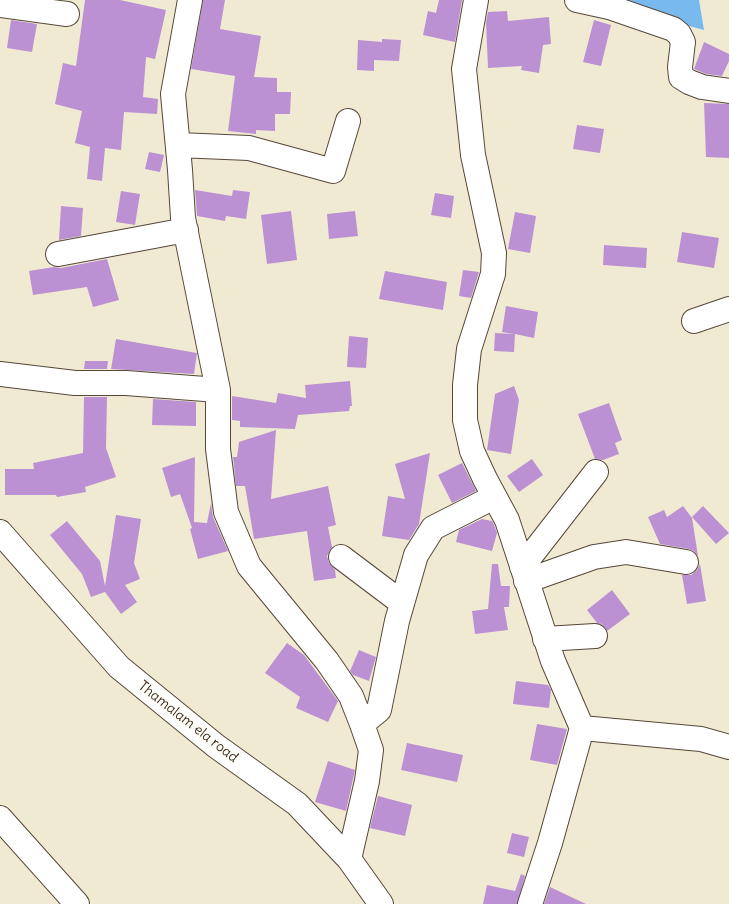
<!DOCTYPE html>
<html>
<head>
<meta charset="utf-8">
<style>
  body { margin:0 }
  canvas { display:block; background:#f1ead2 }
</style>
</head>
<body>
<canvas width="729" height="904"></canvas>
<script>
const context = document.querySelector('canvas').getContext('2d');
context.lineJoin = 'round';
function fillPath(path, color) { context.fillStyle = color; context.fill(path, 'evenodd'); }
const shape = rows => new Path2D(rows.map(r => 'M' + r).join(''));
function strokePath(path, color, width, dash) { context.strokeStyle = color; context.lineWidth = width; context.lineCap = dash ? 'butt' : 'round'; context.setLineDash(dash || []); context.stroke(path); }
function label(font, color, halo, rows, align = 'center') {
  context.font = font + ' Delius,sans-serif'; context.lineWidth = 4; context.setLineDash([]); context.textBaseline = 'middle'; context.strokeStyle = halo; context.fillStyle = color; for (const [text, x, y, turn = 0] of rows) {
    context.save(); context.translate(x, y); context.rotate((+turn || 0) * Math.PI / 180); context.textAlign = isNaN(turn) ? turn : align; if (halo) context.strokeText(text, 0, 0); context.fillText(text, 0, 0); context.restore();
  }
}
fillPath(shape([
  [594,0,699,0,704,30]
]), '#78baed');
fillPath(shape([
  [85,0,120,0,166,10,155,59,146,57,143,97,158,99,157,114,124,112,121,150,105,148,102,181,87,179,90,147,75,143,82,111,55,104,63,63,76,66],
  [203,0,225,0,220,29,261,36,254,77,277,78,277,92,291,92,290,114,275,114,275,131,256,130,256,134,228,131,235,76,191,69],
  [439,0,462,0,455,42,423,35,428,11,436,13],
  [507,11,508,21,549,17,551,44,543,45,539,73,521,70,522,66,488,68,486,22,488,12],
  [11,20,37,24,32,52,7,48],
  [594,20,611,25,601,66,583,62],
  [382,39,401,40,399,61,374,60,374,71,357,70,358,40,382,42],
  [704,42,729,54,729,61,722,76,706,74,694,69],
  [704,103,729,104,729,158,706,157],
  [577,125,604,129,600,153,573,149],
  [149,152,164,155,160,172,145,169],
  [233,190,250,192,246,219,226,216,225,221,197,216,195,190,232,196],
  [121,191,140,194,135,225,116,222],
  [435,193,454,196,451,218,431,215],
  [61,206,83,208,81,236,59,240],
  [291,211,297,260,267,264,261,215],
  [355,211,358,236,329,239,327,214],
  [515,212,536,216,530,253,508,249],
  [682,232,719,238,714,268,677,262],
  [604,245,647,248,646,268,603,265],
  [107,259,119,300,93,307,87,287,33,295,29,271,54,267,61,268],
  [463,270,479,272,471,298,459,296],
  [385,271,447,282,443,310,379,299],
  [506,306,538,312,534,338,515,334,514,352,494,351,495,333,514,334,502,332],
  [349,336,368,338,366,368,347,367],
  [116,339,197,353,194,374,111,369],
  [85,361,108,361,107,369,84,369],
  [350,381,352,406,350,406,349,411,298,415,295,429,240,427,240,421,232,420,232,396,276,403,278,393,306,398,305,385],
  [514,386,519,400,511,454,487,450,495,394],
  [84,397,107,397,106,448,116,477,85,487,86,492,57,497,56,495,5,495,5,469,34,469,33,463,83,453],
  [153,399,196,402,196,426,152,425],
  [609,403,622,440,615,443,619,454,603,460,595,459,578,414],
  [276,430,271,499,328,486,336,525,328,527,332,547,327,556,329,563,335,570,336,578,314,581,307,531,254,539,245,486,236,486,233,457,237,457,239,442],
  [430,453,419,524,409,540,382,536,388,496,405,499,395,464],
  [195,457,194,522,207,523,211,503,213,517,228,551,198,559,190,529,192,528,180,494,171,497,162,468],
  [532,459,543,475,519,492,507,476],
  [462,463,476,491,452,503,438,475],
  [683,506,692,518,698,556,694,551,689,549,660,544,648,517,664,510,667,517],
  [703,506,729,533,716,544,692,517],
  [116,515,141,519,134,563,140,579,125,585,137,602,121,614,105,592,91,597,82,574,50,535,67,521,100,561,105,586],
  [482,519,492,521,494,525,497,533,492,551,456,542,459,530],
  [492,564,498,564,501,586,510,586,509,607,504,607,508,630,475,634,472,611,488,609],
  [700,564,706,601,687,604,682,575,691,575,697,570],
  [612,590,630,614,607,631,602,624,597,623,587,610],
  [287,643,304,655,338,701,328,722,296,708,300,697,265,673],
  [359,650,376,657,369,681,353,675,350,671],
  [516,681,548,685,551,690,549,708,513,704],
  [537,724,567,729,557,765,530,760],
  [407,743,463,755,457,782,401,770],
  [328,761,355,770,346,811,315,802],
  [378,796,412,805,405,836,370,828],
  [512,833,529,837,524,857,507,853],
  [521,874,525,876,517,904,483,904,487,885,515,891],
  [550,887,586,904,544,904]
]), '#bc91d3');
const minor = shape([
  [190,0,173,94,180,170,183,218,218,390,218,449,226,512,249,566,327,661,351,696,362,724,371,750,367,781,349,859],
  [476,0,464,69,473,155,494,253,493,274,469,349,465,385,465,420,472,451,485,479,507,520,553,661,582,728,550,843,530,904],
  [577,0,609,7,673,29,679,34,683,42,680,67,681,77,689,82,702,87,729,91],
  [0,5,67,14],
  [178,145,249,148,333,171,348,121],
  [58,254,186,230],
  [694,321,729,309],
  [0,374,75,383,126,383,218,390],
  [0,532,119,667,216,746,297,804,349,859,381,904],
  [341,557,402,603],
  [522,567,596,472],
  [526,581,594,557,626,552,686,562],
  [545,639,595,636],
  [362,724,379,710,397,621,416,555,433,528,494,497],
  [582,728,701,739,729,747],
  [0,818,77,904]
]);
strokePath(minor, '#564739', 26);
strokePath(minor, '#fff', 24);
label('14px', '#3b2a1e', '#fdfcf7', [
  ["Thamalam ela road",188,722,38]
]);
</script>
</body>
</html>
